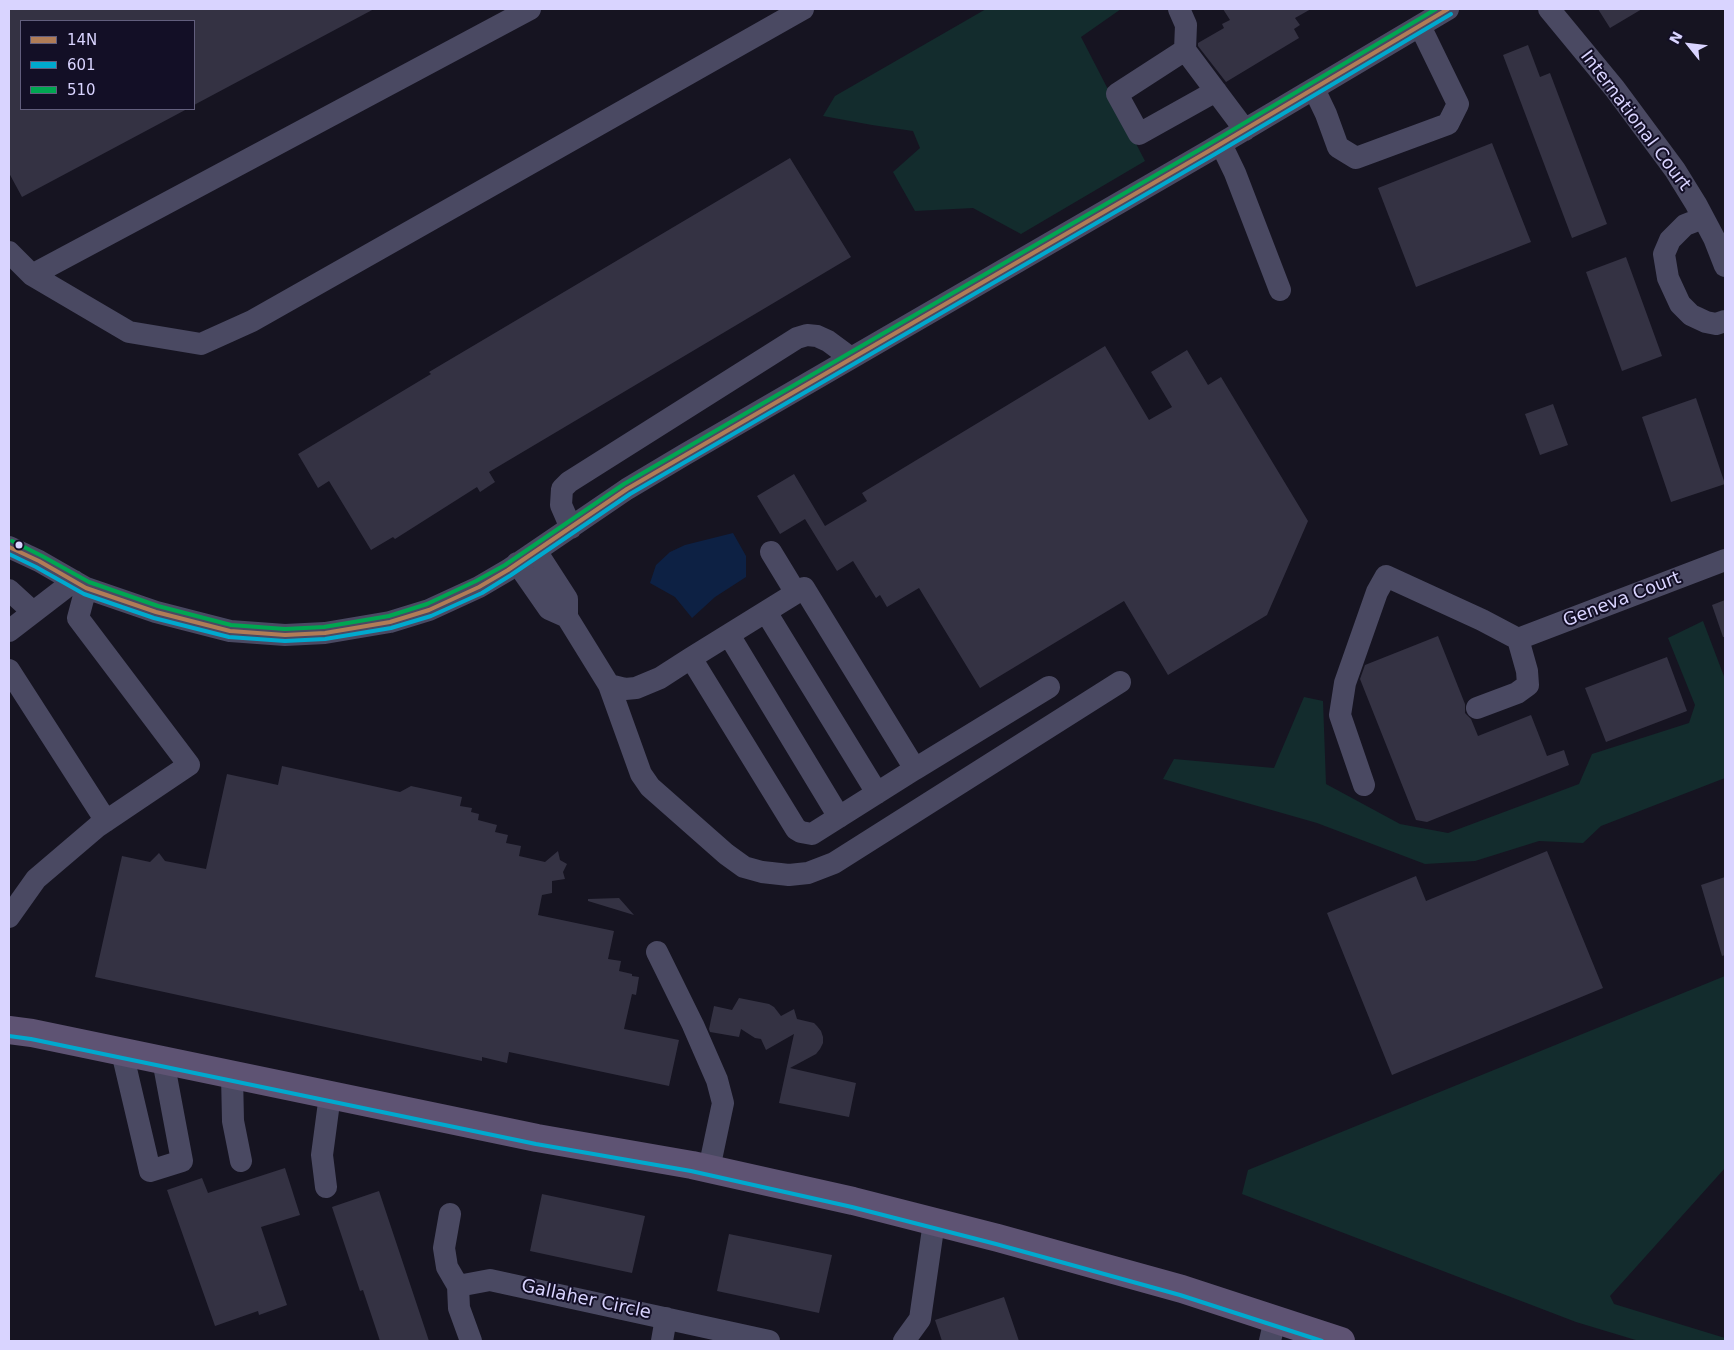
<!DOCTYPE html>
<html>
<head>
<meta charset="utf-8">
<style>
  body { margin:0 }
  #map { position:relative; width:1734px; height:1350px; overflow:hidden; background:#161421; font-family:"DejaVu Sans",sans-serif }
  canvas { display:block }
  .frame { position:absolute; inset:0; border:10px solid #d9d4ff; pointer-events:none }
  .legend { position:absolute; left:20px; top:20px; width:175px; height:90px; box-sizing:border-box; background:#130f26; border:1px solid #625e7d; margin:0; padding:6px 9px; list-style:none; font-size:15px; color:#d9d4ff }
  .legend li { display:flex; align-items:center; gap:10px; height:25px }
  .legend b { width:25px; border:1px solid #625e7d }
  .north { position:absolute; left:1664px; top:20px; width:50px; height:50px; -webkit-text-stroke:4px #130f26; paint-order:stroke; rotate:299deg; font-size:14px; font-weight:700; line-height:20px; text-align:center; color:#d9d4ff }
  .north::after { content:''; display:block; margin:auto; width:18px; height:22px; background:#d9d4ff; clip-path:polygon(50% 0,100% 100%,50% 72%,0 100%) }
</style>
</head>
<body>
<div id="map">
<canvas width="1734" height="1350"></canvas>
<div class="frame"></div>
<ul class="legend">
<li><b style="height:6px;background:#b07c57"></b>14N</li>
<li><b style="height:6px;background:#00a9ce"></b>601</li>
<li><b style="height:6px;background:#00a651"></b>510</li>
</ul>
<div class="north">N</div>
</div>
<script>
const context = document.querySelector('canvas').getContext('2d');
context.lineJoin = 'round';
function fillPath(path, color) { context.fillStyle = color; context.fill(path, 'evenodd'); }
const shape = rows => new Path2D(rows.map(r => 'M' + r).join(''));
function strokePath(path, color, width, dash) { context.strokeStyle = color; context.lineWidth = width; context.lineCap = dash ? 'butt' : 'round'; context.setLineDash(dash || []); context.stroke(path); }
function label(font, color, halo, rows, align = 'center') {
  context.font = font + ' "DejaVu Sans",sans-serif'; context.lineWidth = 4; context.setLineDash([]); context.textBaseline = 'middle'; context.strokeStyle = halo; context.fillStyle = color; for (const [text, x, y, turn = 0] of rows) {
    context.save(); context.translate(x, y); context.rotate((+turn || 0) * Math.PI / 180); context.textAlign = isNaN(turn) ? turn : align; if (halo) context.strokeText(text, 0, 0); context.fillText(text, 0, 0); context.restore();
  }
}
fillPath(shape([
  [986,9,1121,9,1081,37,1145,161,1021,234,973,208,915,211,893,172,920,148,913,131,872,125,823,116,835,96],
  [1703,621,1725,679,1725,778,1601,826,1583,843,1539,841,1475,861,1425,864,1317,823,1163,779,1174,759,1274,768,1304,697,1323,701,1326,784,1400,824,1448,833,1579,784,1592,754,1689,723,1695,705,1668,638],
  [1725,976,1725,1168,1610,1296,1614,1304,1725,1338,1725,1341,1639,1341,1576,1322,1242,1194,1248,1170]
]), '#132c2d');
fillPath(shape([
  [733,533,746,556,746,577,715,597,692,618,675,597,650,583,656,565,670,552,685,545]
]), '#0d2144');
fillPath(shape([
  [9,9,374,9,194,105,194,21,21,21,21,109,187,109,22,197,9,173],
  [1223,9,1311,9,1295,18,1300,25,1294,29,1299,38,1226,82,1198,46,1198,43,1224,28,1222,24,1230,20],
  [1598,9,1642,9,1610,28],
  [1528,45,1540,77,1550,73,1607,224,1572,238,1503,55],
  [1492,143,1531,242,1416,287,1378,188],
  [790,158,851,257,489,472,495,482,480,492,477,487,395,539,393,537,371,550,329,481,318,488,298,454,431,374,429,372],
  [1626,257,1662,356,1622,371,1586,272],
  [1105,346,1149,420,1172,407,1151,372,1187,350,1208,385,1221,377,1308,521,1267,615,1168,675,1124,601,980,688,919,588,887,607,880,595,876,598,853,561,837,571,805,519,780,534,757,496,794,474,825,526,867,501,862,493],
  [1696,398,1725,484,1671,502,1642,417],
  [1553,404,1568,445,1540,455,1525,414],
  [1725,600,1725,637,1723,637,1712,605],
  [1438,636,1465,704,1465,713,1471,719,1478,736,1531,715,1547,756,1564,750,1569,765,1427,822,1416,820,1360,679,1365,665],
  [1667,657,1687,711,1606,742,1585,688],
  [282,766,400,792,411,786,462,797,460,806,472,808,471,812,479,814,478,820,497,825,495,832,508,835,506,843,521,846,519,856,545,862,558,851,560,860,567,864,563,872,565,879,552,881,552,893,542,895,538,915,614,931,608,959,621,961,619,971,632,974,632,976,639,977,636,995,632,994,624,1029,679,1040,669,1086,509,1052,507,1063,482,1057,482,1061,95,977,122,856,150,862,159,853,165,861,206,869,227,774,278,785],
  [1547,851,1603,988,1392,1075,1327,913,1416,876,1426,901],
  [1725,877,1725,955,1722,956,1701,885],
  [619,898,634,915,588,901,588,899],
  [739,998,769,1004,774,1007,781,1016,794,1009,797,1019,814,1023,817,1026,821,1031,823,1037,823,1043,820,1049,816,1054,790,1068,856,1083,849,1117,779,1103,794,1034,766,1050,761,1039,755,1038,741,1029,739,1037,710,1032,709,1029,714,1006,732,1010],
  [285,1168,300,1215,261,1227,287,1305,259,1315,258,1311,215,1326,167,1190,202,1178,208,1193],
  [379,1191,429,1341,380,1341,363,1290,360,1291,332,1207],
  [542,1194,645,1216,632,1273,530,1251],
  [729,1234,832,1255,819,1313,717,1291],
  [1004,1297,1019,1341,942,1341,935,1320]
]), '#343243');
strokePath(shape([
  [1179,9,1186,25,1185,50],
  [1549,9,1615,89,1675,170,1696,204,1714,238,1725,266],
  [1314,89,1326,114,1338,147,1356,158,1448,124,1458,104,1420,26],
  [1216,91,1139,134,1117,94,1185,50,1245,130],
  [1221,144,1235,173,1280,290],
  [1703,218,1685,225,1670,240,1664,254,1668,278,1680,304,1691,315,1706,322,1716,324,1725,321],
  [9,252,32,275,129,332,201,344,252,321,803,9],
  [32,275,530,9],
  [571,528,561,505,562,489,569,482,797,338,807,335,817,336,828,341,851,358],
  [9,547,39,561,86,588,156,612,230,631,285,635,325,633,390,622,429,610,479,587,508,570,627,489,684,455,1207,152,1448,9],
  [536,551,567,599,567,617,609,685],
  [771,552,796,593],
  [517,563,549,609,567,617],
  [9,590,33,612],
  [766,612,877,793],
  [9,631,74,581],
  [729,635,839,817],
  [1518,639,1725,560],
  [691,658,796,829,801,832,812,834,915,769,804,588,691,658,660,678,636,688,625,689,609,685,641,774,650,787,726,854,744,867,762,872,789,875,808,873,834,863,1120,682],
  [9,670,106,821],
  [915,769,1049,687],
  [1364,785,1340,715,1345,683,1377,592,1386,576,1482,620,1518,639,1527,671,1528,685,1517,693,1477,708],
  [9,917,36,879,97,827,189,765,78,618,86,588],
  [657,952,693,1025,717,1080,723,1103,709,1169],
  [122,1052,150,1171,182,1161,163,1060],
  [232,1075,233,1121,241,1161],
  [326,1187,322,1155,330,1095],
  [450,1214,444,1248,447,1267,458,1286],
  [471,1341,459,1308,458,1286,490,1280,769,1341],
  [662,1341,666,1318],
  [904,1341,920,1319,934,1222],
  [1270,1341,1275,1319]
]), '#4a4962', 22);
strokePath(shape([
  [9,1030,32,1033,537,1138,692,1165,853,1201,998,1238,1182,1289,1341,1341]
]), '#5e5373', 28);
strokePath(shape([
  [9,547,39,561,86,588,156,612,230,631,285,635,325,633,390,622,429,610,479,587,508,570,627,489,1207,152,1448,9]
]), '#b07c57', 4);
strokePath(shape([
  [9,554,36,567,84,594,154,618,229,637,285,641,325,639,391,628,431,616,482,593,511,575,630,494,1210,157,1451,14],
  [9,1036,31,1039,536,1144,691,1171,852,1207,996,1244,1180,1295,1322,1341]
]), '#00a9ce', 4);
strokePath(shape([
  [12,541,42,556,89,582,158,606,231,625,285,629,324,627,389,616,427,604,476,581,505,565,624,484,1204,147,1436,9]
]), '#00a651', 4);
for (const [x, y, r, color] of [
  [19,545,4.5,"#d9d4ff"]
]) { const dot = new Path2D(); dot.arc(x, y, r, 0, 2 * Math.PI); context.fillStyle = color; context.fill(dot); strokePath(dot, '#130f26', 2); }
label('18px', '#d9d4ff', '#130f26', [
  ["International Court",1635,121,53],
  ["Geneva Court",1622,600,-21],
  ["Gallaher Circle",586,1300,12]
]);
</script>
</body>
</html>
